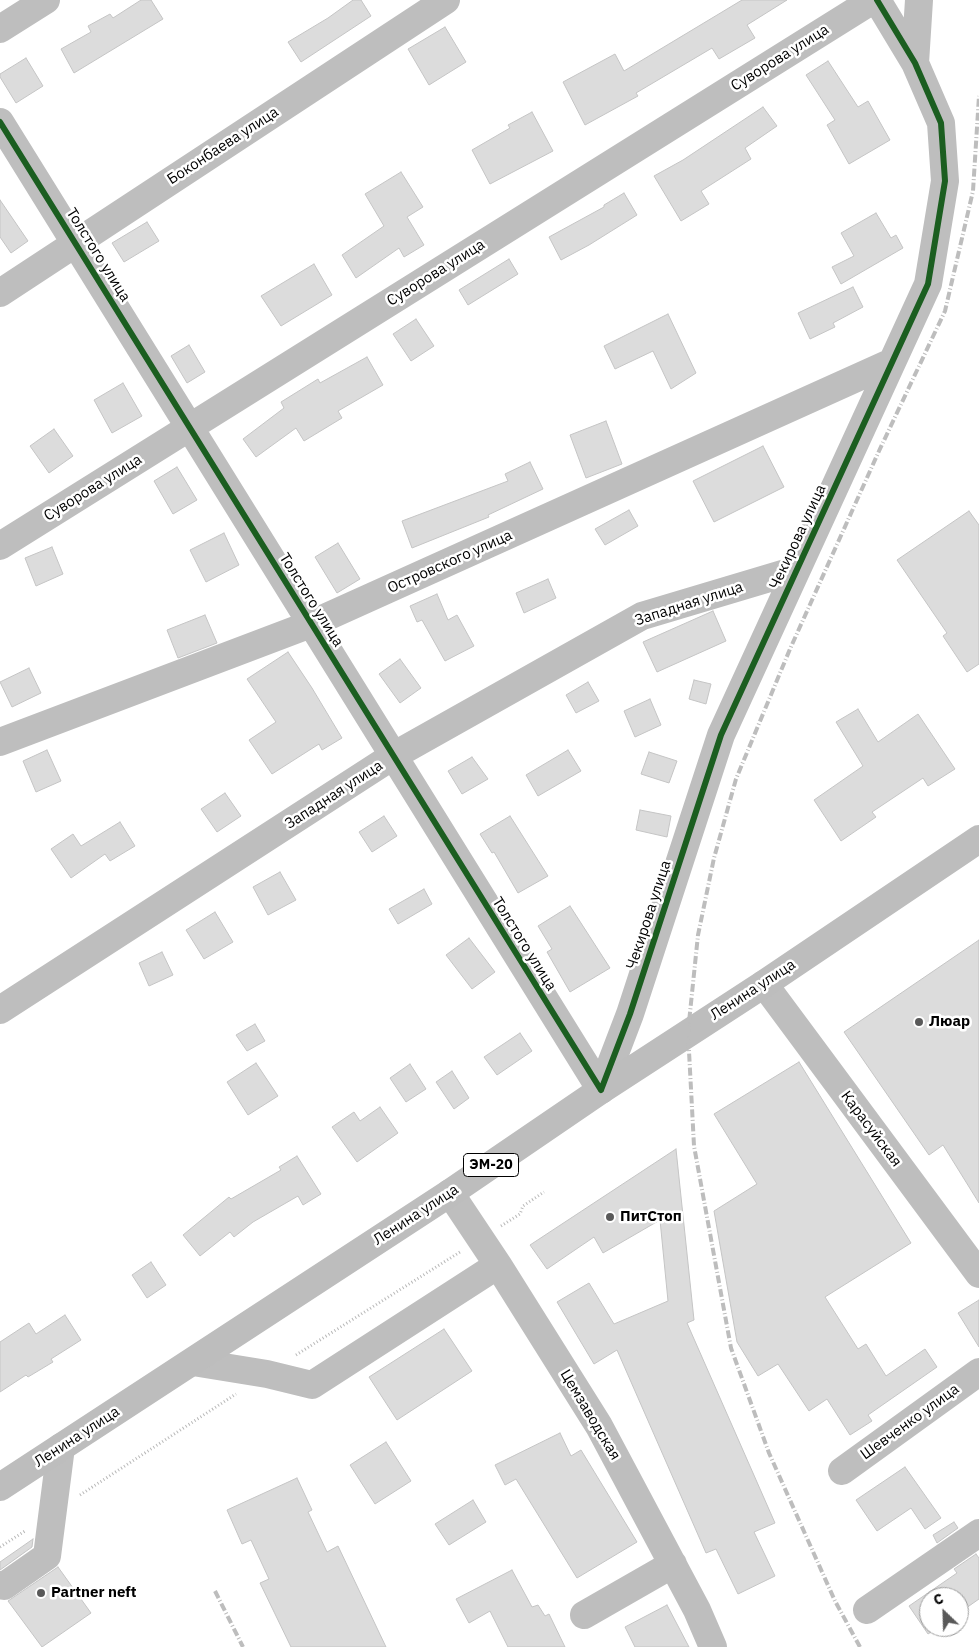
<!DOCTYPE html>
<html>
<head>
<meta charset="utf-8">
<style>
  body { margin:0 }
  #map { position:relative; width:979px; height:1647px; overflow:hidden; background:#fff; font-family:"IBM Plex Sans",sans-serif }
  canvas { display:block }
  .north { position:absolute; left:919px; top:1587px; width:50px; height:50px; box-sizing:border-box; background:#fff; border:1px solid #999; border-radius:50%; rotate:336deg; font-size:14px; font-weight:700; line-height:20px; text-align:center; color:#000 }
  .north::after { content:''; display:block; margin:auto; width:18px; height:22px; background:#595959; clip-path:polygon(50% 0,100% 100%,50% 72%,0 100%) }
</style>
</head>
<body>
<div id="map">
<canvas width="979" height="1647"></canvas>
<div class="north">С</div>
</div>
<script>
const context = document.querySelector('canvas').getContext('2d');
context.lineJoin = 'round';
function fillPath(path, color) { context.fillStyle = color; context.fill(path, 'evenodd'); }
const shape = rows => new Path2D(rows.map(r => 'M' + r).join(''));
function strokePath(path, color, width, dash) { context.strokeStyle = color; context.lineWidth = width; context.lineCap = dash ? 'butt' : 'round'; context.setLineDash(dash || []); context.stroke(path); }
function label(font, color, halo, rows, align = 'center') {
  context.font = font + ' "IBM Plex Sans",sans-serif'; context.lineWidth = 5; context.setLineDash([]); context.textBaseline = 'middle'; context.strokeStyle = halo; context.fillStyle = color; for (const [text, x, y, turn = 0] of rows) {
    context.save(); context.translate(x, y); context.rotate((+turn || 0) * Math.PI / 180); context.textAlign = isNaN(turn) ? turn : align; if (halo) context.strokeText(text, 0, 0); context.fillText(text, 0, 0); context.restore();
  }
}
const building = shape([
  [141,0,151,0,163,19,74,73,61,49,91,32,88,26,110,14,113,18,141,0],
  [353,0,361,0,371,16,301,62,288,42,328,18,353,0],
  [742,0,787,0,747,25,755,38,719,59,712,48,636,93,638,96,585,125,563,82,615,54,624,71,742,0],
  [445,27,466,62,429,85,408,49,445,27],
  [26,58,43,86,16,103,0,77,0,74,26,58],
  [828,61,858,107,868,101,890,140,849,164,827,125,835,120,806,75,828,61],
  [763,107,777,126,745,148,751,159,701,191,709,204,681,221,654,176,683,160,763,107],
  [532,112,553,151,490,184,472,150,510,128,508,125,532,112],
  [401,172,423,207,407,217,424,245,404,257,399,248,356,278,342,255,384,226,365,194,401,172],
  [624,193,637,215,589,245,561,260,549,237,604,207,604,205,624,193],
  [0,200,28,241,11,253,0,237,0,200],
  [876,213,891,238,896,235,903,248,841,284,832,267,854,256,841,233,876,213],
  [147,222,159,241,124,262,112,243,147,222],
  [509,259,518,274,468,305,459,290,509,259],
  [314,264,332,295,281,326,261,296,314,264],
  [853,287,863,307,833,323,835,327,810,339,798,313,853,287],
  [668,314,696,373,671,389,653,351,615,369,604,346,668,314],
  [416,319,434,346,411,361,393,334,416,319],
  [189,345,205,372,187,383,171,356,189,345],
  [367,357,383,385,338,411,342,418,304,441,296,428,256,457,243,439,284,408,281,402,318,379,320,383,367,357],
  [123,383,142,416,112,433,94,400,123,383],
  [606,421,622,464,586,478,570,435,606,421],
  [54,429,73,456,49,473,30,446,54,429],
  [763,446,784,487,714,522,693,481,763,446],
  [530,462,543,489,488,515,489,517,412,548,402,521,508,481,505,474,530,462],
  [177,467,197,500,173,514,154,481,177,467],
  [629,510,638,526,605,545,595,529,629,510],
  [969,511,979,525,979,664,967,672,943,636,947,633,897,560,969,511],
  [224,533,239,565,206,582,190,550,224,533],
  [338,543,360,579,337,593,315,557,338,543],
  [52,547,63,574,36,586,25,558,52,547],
  [548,579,556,598,524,613,516,593,548,579],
  [437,594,448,620,457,615,474,646,445,661,422,620,417,622,410,606,437,594],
  [713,611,726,641,657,672,643,642,713,611],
  [205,615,217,643,178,658,167,630,205,615],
  [288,652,312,688,342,738,322,750,319,744,272,774,249,740,276,722,247,679,288,652],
  [400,659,421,688,400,703,379,674,400,659],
  [29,668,41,693,12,707,0,682,29,668],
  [694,680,711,684,706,704,689,699,694,680],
  [588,682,599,701,576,713,566,695,588,682],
  [650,699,661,725,635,737,624,711,650,699],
  [858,709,878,742,918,714,955,769,928,786,923,778,872,812,876,817,841,841,814,800,863,766,836,722,858,709],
  [47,750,61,781,36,792,23,761,47,750],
  [568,750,581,771,538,796,526,775,568,750],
  [649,752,677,761,669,783,641,774,649,752],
  [472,757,488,779,462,794,448,771,472,757],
  [225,793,241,816,217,832,201,809,225,793],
  [640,810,671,816,667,837,636,830,640,810],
  [384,816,397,836,372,852,359,832,384,816],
  [510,816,548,876,518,893,494,852,492,853,480,834,510,816],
  [120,822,135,846,110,861,105,854,71,878,51,849,73,834,81,846,120,822],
  [280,872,296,900,268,915,253,887,280,872],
  [424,889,432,904,398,924,389,909,424,889],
  [570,906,610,968,570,992,547,952,552,949,538,926,570,906],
  [215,912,233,942,204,959,186,930,215,912],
  [469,938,495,972,472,989,446,955,469,938],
  [979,940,979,1203,943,1145,929,1155,844,1032,979,940],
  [162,952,173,975,149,986,139,963,162,952],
  [255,1024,265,1041,247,1051,236,1035,255,1024],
  [520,1033,532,1051,497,1075,484,1057,520,1033],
  [799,1062,911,1243,825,1297,858,1349,866,1344,886,1376,925,1349,937,1367,868,1415,872,1421,850,1435,827,1399,809,1411,778,1364,758,1376,737,1342,714,1211,757,1184,714,1114,799,1062],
  [256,1063,278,1096,248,1115,227,1082,256,1063],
  [410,1064,426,1089,406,1102,390,1078,410,1064],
  [452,1071,469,1098,454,1109,436,1082,452,1071],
  [380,1107,398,1133,357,1162,332,1127,354,1112,360,1121,380,1107],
  [676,1149,694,1320,687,1323,775,1523,754,1532,775,1576,738,1594,716,1549,706,1553,617,1350,594,1364,557,1302,589,1283,614,1324,668,1301,660,1220,603,1253,594,1237,547,1269,530,1245,676,1149],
  [297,1156,321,1194,303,1205,298,1196,253,1222,234,1237,230,1232,200,1256,183,1235,229,1197,231,1199,281,1170,279,1167,297,1156],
  [151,1262,166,1285,147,1298,132,1275,151,1262],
  [979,1300,979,1347,958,1313,979,1300],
  [65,1315,81,1340,51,1359,53,1362,28,1377,26,1375,0,1392,0,1342,29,1323,36,1334,65,1315],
  [444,1329,472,1371,397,1420,369,1377,444,1329],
  [560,1433,571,1456,581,1450,637,1542,577,1578,516,1479,505,1485,495,1465,560,1433],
  [386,1442,411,1481,375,1504,350,1465,386,1442],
  [905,1467,941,1518,925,1529,911,1508,877,1531,856,1500,905,1467],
  [297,1478,312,1510,308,1512,327,1552,338,1546,386,1647,291,1647,260,1583,269,1579,251,1540,242,1544,227,1510,297,1478],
  [473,1500,486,1522,449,1545,435,1524,473,1500],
  [954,1522,958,1528,937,1543,933,1535,954,1522],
  [33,1539,32,1547,0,1570,0,1562,33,1539],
  [976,1554,979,1558,979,1599,959,1613,959,1597,929,1597,929,1627,939,1627,928,1634,909,1606,957,1573,954,1569,976,1554],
  [58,1567,91,1613,42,1647,8,1601,58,1567],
  [512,1570,532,1607,538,1605,545,1616,549,1614,565,1647,508,1647,490,1611,469,1623,456,1599,512,1570],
  [667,1605,689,1647,635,1647,625,1627,667,1605]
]);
fillPath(building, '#dcdcdc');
strokePath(building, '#c5c5c5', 1);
strokePath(shape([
  [501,1226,520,1214,523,1206,544,1192],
  [296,1355,460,1252],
  [80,1495,236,1394],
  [0,1547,25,1531]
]), '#b8b8b8', 3, [1, 2.5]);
strokePath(shape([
  [0,29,46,0],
  [915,63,919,0],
  [0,122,601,1090],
  [0,293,446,0],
  [0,546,873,0],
  [0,742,311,624,892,362],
  [764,984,979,1274],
  [0,1010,393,756,642,616,796,570],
  [601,1090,630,1014,721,735,928,284,945,181,941,123,915,63,877,0],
  [450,1193,498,1265,599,1426,697,1610,713,1647],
  [193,1362,267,1374,312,1385,498,1265],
  [842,1471,979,1372],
  [0,1585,4,1586,47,1556,61,1447],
  [867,1610,979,1533],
  [584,1615,673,1564]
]), '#bebebe', 28);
strokePath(shape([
  [0,1487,450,1193,601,1090,764,984,979,839]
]), '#bdbdbd', 28);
strokePath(shape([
  [215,1591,243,1647],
  [860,1647,835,1601,769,1453,731,1348,694,1146,688,1032,698,935,714,858,736,779,790,649,879,451,945,311,973,191,979,96]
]), '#bdbdbd', 4, [8, 2.5, 1, 2.5]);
strokePath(shape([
  [0,122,601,1090],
  [601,1090,630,1014,721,735,928,284,945,181,941,123,915,63,877,0]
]), '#1b5e20', 6);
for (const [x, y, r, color] of [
  [919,1022,5,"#595959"],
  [610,1217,5,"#595959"],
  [41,1593,5,"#595959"]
]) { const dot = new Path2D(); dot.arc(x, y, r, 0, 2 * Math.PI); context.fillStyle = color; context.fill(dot); strokePath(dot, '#fff', 2); }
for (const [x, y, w] of [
  [491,1165,55]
]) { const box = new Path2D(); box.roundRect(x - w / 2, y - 11.5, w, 23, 4); context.fillStyle = '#fff'; context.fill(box); strokePath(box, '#000', 1); }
label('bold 14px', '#000', null, [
  ["ЭМ-20",491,1165]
]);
label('15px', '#000', '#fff', [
  ["Суворова улица",780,58,-32],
  ["Боконбаева улица",223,146,-33],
  ["Толстого улица",98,255,58],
  ["Суворова улица",436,273,-32],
  ["Суворова улица",93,488,-32],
  ["Чекирова улица",798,537,-65],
  ["Островского улица",450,562,-24],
  ["Толстого улица",311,600,58],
  ["Западная улица",689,604,-18],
  ["Западная улица",334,795,-33],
  ["Чекирова улица",649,915,-72],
  ["Толстого улица",524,944,58],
  ["Ленина улица",753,990,-33],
  ["Карасуйская",871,1129,53],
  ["Ленина улица",416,1215,-33],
  ["Цемзаводская",590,1415,59],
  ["Шевченко улица",910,1422,-36],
  ["Ленина улица",77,1437,-33]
]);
label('bold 15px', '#000', '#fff', [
  ["Люар",929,1022],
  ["ПитСтоп",620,1217],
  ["Partner neft",51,1593]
], 'left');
</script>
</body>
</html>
